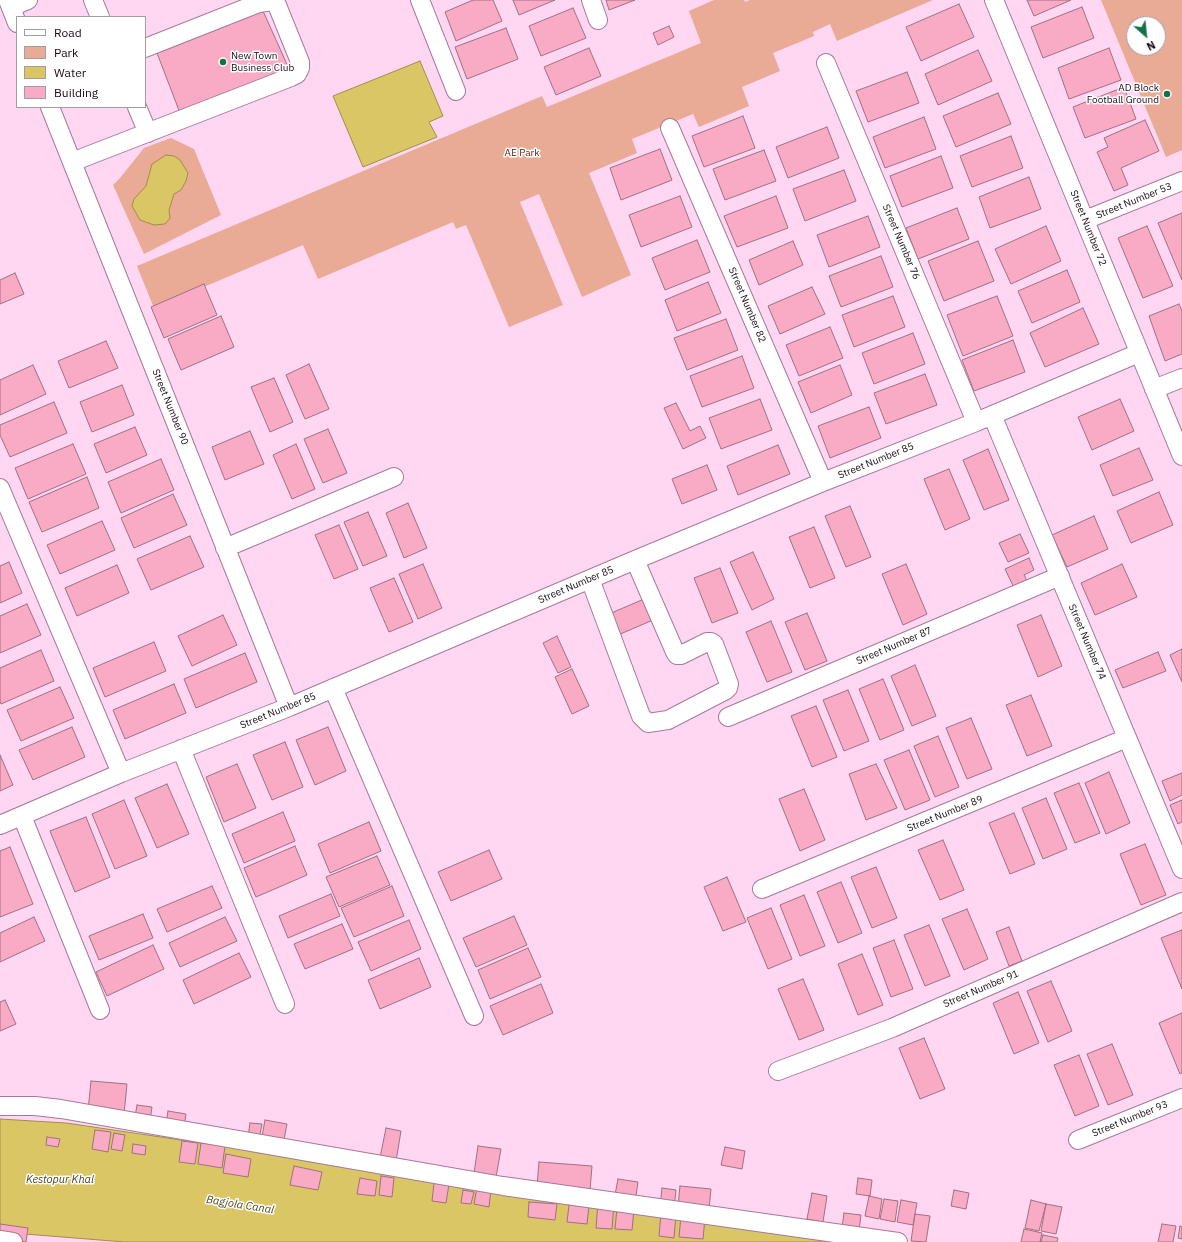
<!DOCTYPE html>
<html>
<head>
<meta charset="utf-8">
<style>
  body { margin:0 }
  #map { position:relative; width:1182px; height:1242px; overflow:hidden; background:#ffd7f2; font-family:"IBM Plex Sans",sans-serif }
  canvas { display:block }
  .legend { position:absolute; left:16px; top:16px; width:130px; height:92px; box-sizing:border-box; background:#fff; border:1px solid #a39da1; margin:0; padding:5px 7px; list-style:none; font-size:12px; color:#190915 }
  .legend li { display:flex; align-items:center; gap:8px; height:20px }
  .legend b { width:20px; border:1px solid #a39da1 }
  .north { position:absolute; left:1126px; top:16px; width:40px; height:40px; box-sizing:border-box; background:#fff; border:1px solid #a39da1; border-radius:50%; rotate:153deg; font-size:11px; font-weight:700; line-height:16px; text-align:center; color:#190915 }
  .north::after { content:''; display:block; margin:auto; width:14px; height:18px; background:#127147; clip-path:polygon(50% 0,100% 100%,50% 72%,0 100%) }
</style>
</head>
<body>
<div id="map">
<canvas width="1182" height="1242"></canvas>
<ul class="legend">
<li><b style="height:5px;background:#fff"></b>Road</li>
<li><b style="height:11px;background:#e9aa96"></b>Park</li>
<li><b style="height:11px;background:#dbc665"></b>Water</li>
<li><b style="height:11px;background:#f9abc5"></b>Building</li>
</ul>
<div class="north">N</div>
</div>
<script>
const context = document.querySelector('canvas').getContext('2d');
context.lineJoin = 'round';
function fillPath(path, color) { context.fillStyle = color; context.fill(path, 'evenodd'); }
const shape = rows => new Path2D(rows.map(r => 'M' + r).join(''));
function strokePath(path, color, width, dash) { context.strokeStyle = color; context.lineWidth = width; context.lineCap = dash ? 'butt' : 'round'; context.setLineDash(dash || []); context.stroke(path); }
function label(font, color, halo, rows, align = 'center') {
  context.font = font + ' "IBM Plex Sans",sans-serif'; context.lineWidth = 3; context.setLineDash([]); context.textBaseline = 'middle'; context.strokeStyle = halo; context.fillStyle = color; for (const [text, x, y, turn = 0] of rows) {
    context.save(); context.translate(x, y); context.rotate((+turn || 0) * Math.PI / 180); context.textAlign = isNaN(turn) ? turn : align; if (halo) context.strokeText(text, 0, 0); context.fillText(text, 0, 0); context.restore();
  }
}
fillPath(shape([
  [714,0,744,0,745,2,750,0,933,0,837,41,830,24,813,32,814,36,773,53,780,71,742,87,749,106,699,127,693,114,632,139,637,153,589,173,631,275,582,297,539,194,520,202,563,305,509,327,466,225,456,229,453,222,318,279,303,245,154,308,137,266,542,96,547,107,701,43,689,11],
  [1101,0,1182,0,1182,150,1166,157],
  [1134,24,1158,24,1158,48,1134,48],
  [171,138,194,149,221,215,144,254,113,185,120,178,144,148]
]), '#e9aa96');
const water = shape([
  [420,61,443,116,429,122,437,137,363,167,333,96,420,61],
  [166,155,174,156,180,160,188,173,186,181,181,190,174,194,169,210,170,218,165,224,154,225,140,220,132,206,134,199,146,186,152,164,166,155],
  [0,1119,66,1123,872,1242,125,1242,0,1232,0,1119]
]);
fillPath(water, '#dbc665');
strokePath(water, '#a18d4d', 1);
const building = shape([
  [473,0,493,0,502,21,456,41,445,12,473,0],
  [513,0,555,0,519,15,513,0],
  [606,0,635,0,609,10,606,0],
  [1027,0,1071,0,1034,16,1027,0],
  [959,4,974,37,921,61,906,27,959,4],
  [1082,7,1094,38,1043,58,1031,27,1082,7],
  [573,8,586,38,541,56,529,26,573,8],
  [263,11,290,71,180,113,157,53,263,11],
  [669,26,674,37,658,45,653,33,669,26],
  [506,28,518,59,467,79,455,47,506,28],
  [589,48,601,76,556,95,544,67,589,48],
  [1109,48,1121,80,1069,99,1058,68,1109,48],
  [978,50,992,81,938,105,925,74,978,50],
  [907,72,919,103,868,122,856,91,907,72],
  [1124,87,1136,119,1085,138,1073,107,1124,87],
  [998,93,1011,124,956,147,943,116,998,93],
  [743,116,755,148,704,167,692,136,743,116],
  [924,117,936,149,885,168,873,137,924,117],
  [1145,120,1159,151,1121,168,1128,185,1114,191,1097,152,1108,147,1104,138,1145,120],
  [827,127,839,158,788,178,776,147,827,127],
  [1011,136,1023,168,972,187,960,156,1011,136],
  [660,149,672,180,621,200,610,168,660,149],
  [764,150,776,181,725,200,713,169,764,150],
  [941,156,953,188,902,207,890,176,941,156],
  [844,170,856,201,805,221,793,189,844,170],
  [1029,177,1041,209,990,228,979,197,1029,177],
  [680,196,692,227,641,247,629,215,680,196],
  [776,196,788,228,737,247,724,216,776,196],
  [957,208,969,239,918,259,906,228,957,208],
  [1182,213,1182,280,1158,223,1182,213],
  [868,216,880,247,829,267,817,235,868,216],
  [1046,226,1061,261,1011,284,995,249,1046,226],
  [1147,226,1173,286,1143,298,1118,238,1147,226],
  [697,240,710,272,665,290,652,258,697,240],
  [793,241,803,265,759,285,749,260,793,241],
  [978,241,994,281,944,301,928,261,978,241],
  [881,256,893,287,841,307,829,276,881,256],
  [1067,270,1080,302,1032,323,1018,291,1067,270],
  [15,273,24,294,0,304,0,280,15,273],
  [708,282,721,313,677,331,665,300,708,282],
  [204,284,217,315,164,338,151,307,204,284],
  [812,287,825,314,780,334,768,306,812,287],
  [893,296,905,327,854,347,842,315,893,296],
  [997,296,1013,336,963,356,947,315,997,296],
  [1179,304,1182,311,1182,354,1165,361,1149,316,1179,304],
  [1083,308,1099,344,1045,367,1030,333,1083,308],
  [221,316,234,347,181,370,168,339,221,316],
  [726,319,738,350,687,370,674,338,726,319],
  [830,327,843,358,799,376,786,345,830,327],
  [913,333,925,364,874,384,862,353,913,333],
  [1013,340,1025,372,974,391,962,360,1013,340],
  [106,341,118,368,69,388,58,361,106,341],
  [742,356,754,388,702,407,690,376,742,356],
  [309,364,329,409,305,419,286,375,309,364],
  [33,365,46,394,0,415,0,380,33,365],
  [840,365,852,395,811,413,798,382,840,365],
  [925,374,937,405,886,424,874,393,925,374],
  [274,378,293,422,270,432,251,387,274,378],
  [122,385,134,415,92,432,80,402,122,385],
  [760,399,772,430,721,449,709,418,760,399],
  [1120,399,1134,431,1092,450,1078,417,1120,399],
  [54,402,67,433,10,457,0,435,0,425,54,402],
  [676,403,690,431,700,426,706,438,683,449,664,408,676,403],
  [869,407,881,438,830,458,818,426,869,407],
  [135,427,147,455,106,473,94,444,135,427],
  [328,429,347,473,323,483,304,439,328,429],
  [250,431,264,464,225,480,212,447,250,431],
  [73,444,86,474,28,499,15,468,73,444],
  [296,444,315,489,292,499,273,455,296,444],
  [778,445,790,474,738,495,727,466,778,445],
  [1139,448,1153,480,1113,496,1100,465,1139,448],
  [988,449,1009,500,984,510,963,460,988,449],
  [161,459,174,490,121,513,108,482,161,459],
  [707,465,717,490,682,504,672,479,707,465],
  [949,469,970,519,945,530,924,479,949,469],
  [87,477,99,508,42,532,29,502,87,477],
  [1159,492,1173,525,1131,543,1117,511,1159,492],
  [173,494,187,525,134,548,121,518,173,494],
  [408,503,427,548,404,558,386,513,408,503],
  [850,506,871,557,846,567,825,516,850,506],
  [368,512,387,556,363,566,344,522,368,512],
  [1094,516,1108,549,1067,567,1052,535,1094,516],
  [102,521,115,550,60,574,47,545,102,521],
  [339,525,358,569,334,579,315,535,339,525],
  [814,527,835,578,810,588,789,537,814,527],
  [1020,534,1029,553,1008,562,999,543,1020,534],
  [190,536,204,567,151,590,137,559,190,536],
  [753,552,774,599,752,610,730,562,753,552],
  [1029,558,1034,570,1024,575,1030,586,1016,592,1005,569,1029,558],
  [9,562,22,593,0,603,0,566,9,562],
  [423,564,442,608,418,619,399,574,423,564],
  [906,564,927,614,903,625,882,574,906,564],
  [1122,564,1137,597,1095,615,1081,583,1122,564],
  [117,565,129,593,77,616,65,588,117,565],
  [720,568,738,613,712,623,694,578,720,568],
  [394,578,413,622,389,632,370,588,394,578],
  [644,599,653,620,618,635,609,614,644,599],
  [27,604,41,635,0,653,0,616,27,604],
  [807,613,827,661,805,670,785,622,807,613],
  [223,615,237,645,192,666,178,636,223,615],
  [1041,615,1062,666,1038,677,1017,625,1041,615],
  [771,621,792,672,767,682,746,632,771,621],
  [557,636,571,667,558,673,543,643,557,636],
  [154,642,166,671,105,697,93,668,154,642],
  [1182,649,1182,682,1170,655,1182,649],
  [41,650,54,681,1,704,0,701,0,668,41,650],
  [1158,652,1166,671,1123,688,1115,670,1158,652],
  [245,653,257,682,196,708,184,679,245,653],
  [915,665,936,716,912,726,891,676,915,665],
  [572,669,589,706,572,714,555,677,572,669],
  [883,679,904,730,880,740,859,689,883,679],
  [174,684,186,713,125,739,113,710,174,684],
  [60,687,74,718,21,741,7,710,60,687],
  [848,690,869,741,844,751,823,700,848,690],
  [1031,695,1052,746,1027,756,1006,705,1031,695],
  [816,706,837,757,812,767,791,716,816,706],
  [971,718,992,769,967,779,946,728,971,718],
  [72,727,85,757,33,780,19,750,72,727],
  [328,727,346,771,315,785,296,740,328,727],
  [938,736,959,787,935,797,914,746,938,736],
  [285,742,303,787,272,800,253,755,285,742],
  [909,750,930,800,905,810,884,760,909,750],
  [0,755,13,785,0,791,0,755],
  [237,764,256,808,224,822,206,777,237,764],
  [876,764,897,808,866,820,849,774,876,764],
  [1109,772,1130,823,1106,834,1085,783,1109,772],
  [1182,773,1182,795,1170,801,1162,781,1182,773],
  [1079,783,1100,833,1075,843,1054,793,1079,783],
  [167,784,189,834,157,848,135,798,167,784],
  [804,789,825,840,800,851,779,799,804,789],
  [1046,798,1067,849,1043,859,1022,808,1046,798],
  [124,800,147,856,115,869,92,814,124,800],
  [1182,800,1182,822,1178,824,1170,805,1182,800],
  [283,812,295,841,244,863,232,834,283,812],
  [1014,813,1035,864,1010,874,989,823,1014,813],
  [86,817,110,877,75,892,50,831,86,817],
  [369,822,381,851,330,873,318,844,369,822],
  [943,840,964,890,940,900,918,850,943,840],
  [1145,844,1166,895,1141,905,1120,854,1145,844],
  [295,846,307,875,256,897,244,868,295,846],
  [10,847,33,904,0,917,0,851,10,847],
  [489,850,502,879,451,901,438,872,489,850],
  [377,856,390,885,339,907,326,877,377,856],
  [876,867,897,918,872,928,851,877,876,867],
  [727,877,746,922,723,931,704,887,727,877],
  [841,882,862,933,838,943,817,892,841,882],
  [212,886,222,908,167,932,157,909,212,886],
  [392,886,404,916,354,937,341,908,392,886],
  [331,894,340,916,288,938,279,916,331,894],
  [804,895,825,946,800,956,780,905,804,895],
  [771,908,792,959,768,969,747,918,771,908],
  [967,909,988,959,964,970,942,919,967,909],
  [143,914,153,938,99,960,89,936,143,914],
  [514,916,527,945,476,967,463,938,514,916],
  [34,917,45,941,0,962,0,933,34,917],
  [225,917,237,941,180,967,169,943,225,917],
  [409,920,421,949,371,971,358,942,409,920],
  [342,924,353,949,305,969,294,944,342,924],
  [929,925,950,976,925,986,904,935,929,925],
  [1009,927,1022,961,1009,966,996,932,1009,927],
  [1182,930,1182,989,1161,938,1182,930],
  [894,940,913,989,891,997,873,948,894,940],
  [153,945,164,969,107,996,96,972,153,945],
  [528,948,541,977,490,999,478,970,528,948],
  [239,953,251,977,194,1004,183,980,239,953],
  [862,954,883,1005,858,1015,838,964,862,954],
  [419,958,431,987,380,1009,368,980,419,958],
  [803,979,824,1030,799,1040,778,989,803,979],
  [1051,981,1072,1031,1048,1042,1027,991,1051,981],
  [541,984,553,1013,503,1035,490,1006,541,984],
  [1018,992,1039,1043,1014,1054,993,1003,1018,992],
  [5,1000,16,1024,0,1031,0,1002,5,1000],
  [1182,1013,1182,1073,1180,1074,1159,1023,1182,1013],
  [924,1038,945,1089,920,1099,899,1048,924,1038],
  [1112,1044,1133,1095,1108,1105,1087,1054,1112,1044],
  [1079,1055,1099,1106,1075,1116,1054,1065,1079,1055],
  [91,1081,127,1084,124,1114,88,1111,91,1081],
  [137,1105,152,1107,150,1120,135,1117,137,1105],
  [168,1111,186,1114,184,1127,166,1124,168,1111],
  [265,1120,287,1124,283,1145,261,1142,265,1120],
  [250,1123,262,1124,259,1139,248,1137,250,1123],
  [386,1128,401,1131,396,1161,380,1158,386,1128],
  [95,1130,111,1132,108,1152,92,1149,95,1130],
  [114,1133,125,1135,122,1151,111,1149,114,1133],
  [47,1137,60,1139,58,1147,46,1145,47,1137],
  [182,1141,198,1143,195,1164,179,1162,182,1141],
  [201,1143,225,1146,222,1168,198,1164,201,1143],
  [133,1144,146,1146,145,1155,132,1153,133,1144],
  [478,1146,501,1149,495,1183,473,1180,478,1146],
  [725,1147,745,1151,742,1169,721,1165,725,1147],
  [226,1154,251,1159,248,1177,223,1173,226,1154],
  [539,1162,592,1166,590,1190,537,1186,539,1162],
  [294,1166,322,1172,318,1190,290,1185,294,1166],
  [381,1176,394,1178,392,1197,379,1195,381,1176],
  [360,1178,377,1181,375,1196,357,1194,360,1178],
  [858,1178,872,1180,870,1196,856,1194,858,1178],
  [618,1179,638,1182,635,1203,614,1200,618,1179],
  [434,1183,449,1184,446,1203,432,1201,434,1183],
  [680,1186,711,1189,709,1209,678,1206,680,1186],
  [477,1187,491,1189,489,1207,474,1204,477,1187],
  [662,1188,676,1190,674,1209,660,1207,662,1188],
  [463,1190,474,1192,471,1204,461,1203,463,1190],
  [954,1190,969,1193,966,1209,951,1206,954,1190],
  [812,1193,827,1196,823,1222,807,1219,812,1193],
  [869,1196,882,1199,879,1219,865,1216,869,1196],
  [884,1199,898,1201,895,1222,880,1219,884,1199],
  [901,1200,917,1203,913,1225,897,1222,901,1200],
  [1031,1200,1046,1204,1039,1231,1025,1228,1031,1200],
  [529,1202,557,1204,555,1220,528,1217,529,1202],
  [598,1202,614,1203,612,1229,596,1228,598,1202],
  [1046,1204,1062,1207,1056,1234,1041,1231,1046,1204],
  [569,1205,589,1206,587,1224,567,1222,569,1205],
  [617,1208,634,1209,632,1230,615,1229,617,1208],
  [661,1213,676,1214,674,1238,659,1236,661,1213],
  [844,1213,861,1215,859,1231,842,1228,844,1213],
  [915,1214,930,1216,926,1242,911,1241,915,1214],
  [681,1216,705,1218,703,1239,679,1237,681,1216],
  [0,1224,28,1228,26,1242,0,1238,0,1224],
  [1162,1224,1176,1226,1173,1242,1158,1242,1162,1224],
  [1180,1226,1182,1227,1182,1239,1178,1238,1180,1226],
  [1024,1229,1042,1233,1040,1242,1021,1242,1024,1229],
  [1043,1235,1058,1238,1057,1242,1041,1242,1043,1235]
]);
fillPath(building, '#f9abc5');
strokePath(building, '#a26f80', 1);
const minor = shape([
  [8,0,17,23],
  [93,0,100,17],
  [420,0,456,91],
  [591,0,598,20],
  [994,0,1182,456],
  [11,7,28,0],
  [826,63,976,422],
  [50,107,289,707],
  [137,107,148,133],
  [670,128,823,482],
  [72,162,291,77,297,74,300,68,300,62,277,5,272,1,259,3,145,48],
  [1085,220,1182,181],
  [1154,389,1182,378],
  [992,415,1182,869],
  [0,488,121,773],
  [225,548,394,477],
  [590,579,641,716,648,723,668,720,726,690,728,688,729,684,714,644,711,642,707,642,681,655,677,655,675,652,635,560],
  [333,688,474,1016],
  [728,717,1060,576],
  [181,749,285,1004],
  [22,816,100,1010],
  [0,825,121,773,289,707,635,560,823,482,976,422,1139,353],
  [762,889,1127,738],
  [778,1071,892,1028,1182,902],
  [0,1106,35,1106,61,1109,503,1186,898,1242],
  [1078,1140,1182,1098],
  [0,1240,13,1242]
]);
strokePath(minor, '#a67998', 20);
strokePath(minor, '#fff', 18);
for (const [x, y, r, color] of [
  [223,62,4,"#127147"],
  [1167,94,4,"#127147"]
]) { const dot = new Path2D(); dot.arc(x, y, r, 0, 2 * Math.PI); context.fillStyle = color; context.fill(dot); strokePath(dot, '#fff', 1.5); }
label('10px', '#190915', '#fff', [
  ["New Town",231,56],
  ["Business Club",231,68],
  ["AD Block",1159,88,"right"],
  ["Football Ground",1159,100,"right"]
], 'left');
label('10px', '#561c09', '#fff', [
  ["AE Park",522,153]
]);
label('10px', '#190915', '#fff', [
  ["Street Number 53",1134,201,-22],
  ["Street Number 72",1088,228,68],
  ["Street Number 76",901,242,67],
  ["Street Number 82",747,305,67],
  ["Street Number 90",170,407,68],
  ["Street Number 85",876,461,-22],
  ["Street Number 85",576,585,-23],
  ["Street Number 74",1087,642,67],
  ["Street Number 87",894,646,-23],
  ["Street Number 85",278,711,-22],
  ["Street Number 89",945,814,-22],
  ["Street Number 91",981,989,-23],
  ["Street Number 93",1130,1119,-22]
]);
label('italic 11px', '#4e451c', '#fff', [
  ["Kestopur Khal",60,1180],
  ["Bagjola Canal",240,1205,9]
]);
</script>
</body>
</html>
